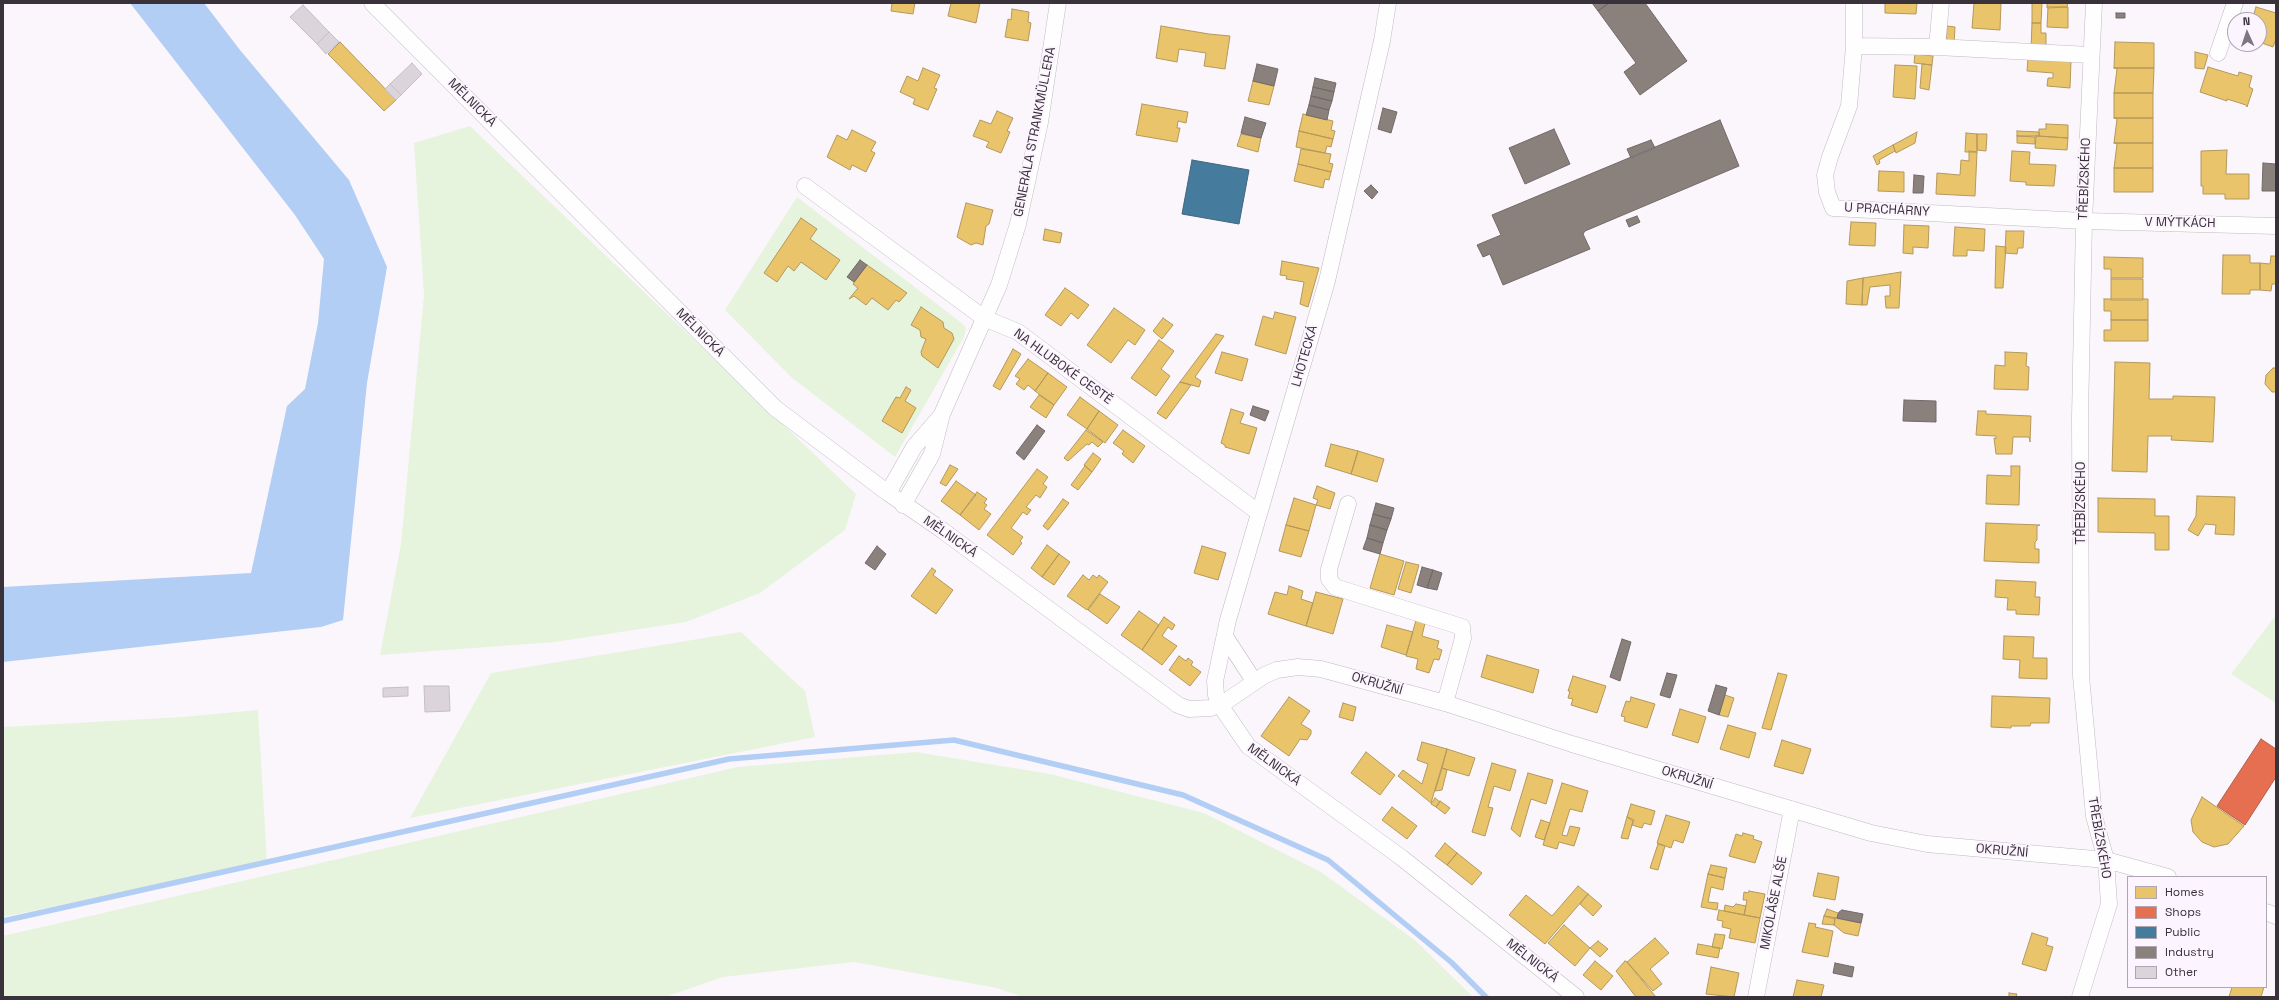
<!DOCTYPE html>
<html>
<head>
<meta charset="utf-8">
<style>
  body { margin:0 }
  #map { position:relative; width:2279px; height:1000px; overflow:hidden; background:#fbf6fc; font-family:"Space Grotesk",sans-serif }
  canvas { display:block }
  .frame { position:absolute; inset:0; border:4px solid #3a323b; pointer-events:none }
  .legend { position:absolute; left:2127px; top:876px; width:140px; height:112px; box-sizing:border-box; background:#fcf4fe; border:1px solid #aea6b0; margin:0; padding:5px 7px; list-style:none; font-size:12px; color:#3a323b }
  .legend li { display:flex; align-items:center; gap:8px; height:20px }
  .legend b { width:20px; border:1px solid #aea6b0 }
  .north { position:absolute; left:2227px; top:12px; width:40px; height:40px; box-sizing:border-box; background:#fcf4fe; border:1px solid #aea6b0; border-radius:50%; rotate:357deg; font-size:11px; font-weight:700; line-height:16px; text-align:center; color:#3a323b }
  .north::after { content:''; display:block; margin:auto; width:14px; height:18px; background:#7e777f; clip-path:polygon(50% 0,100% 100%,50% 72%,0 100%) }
</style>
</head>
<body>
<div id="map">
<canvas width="2279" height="1000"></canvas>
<div class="frame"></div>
<ul class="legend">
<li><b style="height:11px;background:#e9c46a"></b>Homes</li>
<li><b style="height:11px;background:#e76f51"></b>Shops</li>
<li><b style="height:11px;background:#457b9d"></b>Public</li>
<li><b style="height:11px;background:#8a817c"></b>Industry</li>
<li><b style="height:11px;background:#dbd4db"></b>Other</li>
</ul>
<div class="north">N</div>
</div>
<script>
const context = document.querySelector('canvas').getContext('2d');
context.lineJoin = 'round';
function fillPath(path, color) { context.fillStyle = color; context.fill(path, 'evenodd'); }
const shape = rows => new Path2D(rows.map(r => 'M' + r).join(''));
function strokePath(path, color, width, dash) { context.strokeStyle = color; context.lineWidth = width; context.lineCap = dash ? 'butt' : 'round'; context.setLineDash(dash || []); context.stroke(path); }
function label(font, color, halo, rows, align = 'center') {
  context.font = font + ' "Space Grotesk",sans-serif'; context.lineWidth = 4; context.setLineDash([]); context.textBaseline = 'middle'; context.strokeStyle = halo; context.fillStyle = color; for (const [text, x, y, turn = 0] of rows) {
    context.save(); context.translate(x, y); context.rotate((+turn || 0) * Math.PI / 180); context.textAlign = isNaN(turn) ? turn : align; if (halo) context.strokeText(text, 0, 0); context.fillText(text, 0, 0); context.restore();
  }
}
fillPath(shape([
  [470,126,856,494,845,530,760,593,686,622,555,642,380,655,401,544,424,295,414,143],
  [797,197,963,324,966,328,964,337,895,457,791,377,725,310],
  [2276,615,2276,703,2231,674],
  [741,632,805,691,815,737,410,818,491,673],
  [258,710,267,862,3,917,3,727,182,717],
  [916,752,1050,774,1204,813,1321,872,1416,941,1473,997,1023,997,997,988,854,962,723,977,665,997,3,997,3,936,738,767]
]), '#e6f4dd');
fillPath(shape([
  [130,3,204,3,240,50,349,180,387,267,367,383,343,620,321,627,3,662,3,587,251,573,287,406,305,389,318,323,324,259,295,215]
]), '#b2cef4');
const homes = shape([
  [892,3,915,3,913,14,891,11,892,3],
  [951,3,980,3,976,23,948,16,951,3],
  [1885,3,1917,3,1916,14,1885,13,1885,3],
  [1974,3,2001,3,2000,30,1972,28,1974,3],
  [2032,3,2042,3,2041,23,2032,23,2032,3],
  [2047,3,2068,3,2067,7,2047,8,2047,3],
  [2048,7,2068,7,2068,28,2047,27,2048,7],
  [2256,7,2276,13,2276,39,2273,47,2259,42,2259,20,2252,20,2256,7],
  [1012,9,1029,12,1028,22,1031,23,1028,41,1005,37,1008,19,1011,20,1012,9],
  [2032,23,2041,23,2041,33,2046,33,2046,50,2031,49,2032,23],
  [1161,26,1209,34,1230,36,1225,69,1204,66,1206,53,1179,49,1177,62,1156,58,1161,26],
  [1947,26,1955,27,1954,44,1946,44,1947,26],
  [340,42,396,100,384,111,328,54,340,42],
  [2115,42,2154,43,2154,68,2114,68,2115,42],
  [2195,52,2208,55,2204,69,2195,68,2195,52],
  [1915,54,1933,56,1932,65,1914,63,1915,54],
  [2028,58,2071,61,2070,88,2047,86,2048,78,2053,78,2053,73,2027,71,2028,58],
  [1922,64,1932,65,1929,90,1920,88,1922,64],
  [1895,65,1917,66,1915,99,1893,97,1895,65],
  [2208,67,2238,76,2239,72,2252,76,2249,87,2253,89,2247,107,2246,105,2227,99,2227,101,2200,92,2208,67],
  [923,68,940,75,934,88,937,89,928,110,913,104,915,99,900,92,907,76,918,81,923,68],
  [2114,68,2154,68,2153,93,2114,93,2117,69,2114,68],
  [1253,81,1274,86,1269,105,1248,101,1253,81],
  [2114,93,2153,93,2153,118,2114,118,2114,93],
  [1142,104,1188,112,1186,123,1178,121,1177,128,1180,128,1177,142,1136,135,1142,104],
  [997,111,1013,118,1007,131,1010,132,1001,153,986,147,989,142,973,136,980,120,991,124,997,111],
  [1303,114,1333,121,1331,130,1335,131,1333,139,1299,131,1303,114],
  [2114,118,2153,118,2153,143,2114,143,2117,119,2114,118],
  [2046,124,2068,125,2068,138,2039,136,2039,129,2046,129,2046,124],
  [852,130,876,142,871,151,875,153,866,172,852,165,850,170,827,157,837,135,847,140,852,130],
  [1299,131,1333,139,1331,147,1327,146,1325,153,1296,147,1299,131],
  [2017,131,2039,132,2039,136,2017,136,2017,131],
  [1917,132,1915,143,1896,153,1893,145,1917,132],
  [1966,133,1977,134,1977,152,1965,152,1966,133],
  [1241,134,1261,138,1258,152,1237,146,1241,134],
  [1977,134,1987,134,1986,151,1977,150,1977,134],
  [2017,136,2035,137,2035,144,2017,143,2017,136],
  [2036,136,2068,138,2067,150,2035,148,2036,136],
  [2114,143,2153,143,2153,168,2114,168,2117,144,2114,143],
  [1893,145,1895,151,1879,160,1880,163,1877,165,1873,156,1893,145],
  [1301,149,1331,154,1329,163,1333,164,1331,172,1298,164,1301,149],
  [2227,150,2226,174,2249,174,2249,199,2225,199,2225,194,2203,194,2203,186,2201,186,2201,151,2227,150],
  [1969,151,1977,152,1975,196,1936,194,1937,173,1960,175,1961,160,1969,161,1969,151],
  [2012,151,2030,152,2029,164,2056,165,2054,186,2026,185,2026,182,2010,181,2012,151],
  [1298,164,1331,172,1329,180,1325,179,1323,188,1294,181,1298,164],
  [2114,168,2153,168,2153,192,2114,192,2114,168],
  [1879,171,1904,172,1904,192,1878,191,1879,171],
  [966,203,993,210,989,224,986,226,983,245,976,243,971,245,957,237,966,203],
  [801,218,817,229,810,239,840,260,826,280,801,262,794,271,788,266,777,282,764,273,801,218],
  [1851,222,1876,223,1875,246,1849,245,1851,222],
  [1904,225,1929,226,1928,248,1913,247,1913,254,1903,253,1904,225],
  [1955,227,1985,229,1984,251,1967,250,1967,256,1953,256,1955,227],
  [1045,229,1062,233,1060,243,1043,240,1045,229],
  [2006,231,2024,231,2023,248,2018,248,2017,254,2005,253,2006,231],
  [1996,246,2006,247,2003,288,1995,288,1996,246],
  [2223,255,2250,255,2250,263,2260,263,2260,290,2250,290,2250,294,2222,294,2223,255],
  [2271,256,2276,256,2276,284,2272,284,2271,291,2260,290,2260,263,2270,264,2271,256],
  [2104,257,2143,258,2143,278,2111,278,2111,269,2104,269,2104,257],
  [1282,261,1319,268,1308,307,1300,304,1304,282,1286,279,1287,276,1280,275,1282,261],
  [867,265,907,293,899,302,896,300,888,310,872,298,866,305,854,296,849,299,858,288,853,284,867,265],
  [1901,272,1899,308,1886,308,1885,296,1890,296,1890,285,1870,287,1867,305,1862,305,1863,278,1901,272],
  [1863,278,1862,305,1846,304,1847,281,1863,278],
  [2111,279,2143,279,2143,300,2111,300,2111,279],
  [1065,288,1089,305,1078,319,1071,313,1061,326,1045,315,1065,288],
  [2104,299,2148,299,2148,320,2111,320,2111,311,2104,311,2104,299],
  [921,307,943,322,944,328,952,333,954,339,938,368,922,356,921,352,926,339,921,337,920,330,911,325,921,307],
  [1114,308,1145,330,1135,345,1128,340,1111,363,1087,345,1114,308],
  [1275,312,1296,317,1286,354,1255,345,1263,316,1273,319,1275,312],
  [1163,318,1173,325,1162,339,1153,331,1163,318],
  [2111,320,2148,320,2148,341,2104,341,2104,330,2111,330,2111,320],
  [1216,334,1224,336,1195,377,1201,381,1199,387,1180,382,1216,334],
  [1159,340,1174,351,1161,369,1170,376,1156,396,1131,378,1159,340],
  [1013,349,1021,354,1000,390,993,386,1013,349],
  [1222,352,1248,359,1242,381,1215,373,1222,352],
  [2005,352,2027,353,2026,366,2029,367,2028,390,1994,389,1995,365,2005,366,2005,352],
  [1028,359,1048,373,1035,391,1028,385,1024,390,1016,384,1020,379,1015,376,1028,359],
  [2115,362,2150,363,2149,399,2173,399,2173,396,2215,397,2213,442,2171,440,2172,436,2148,436,2147,472,2112,471,2115,362],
  [2273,368,2276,368,2276,392,2272,392,2265,384,2266,375,2273,368],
  [1048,373,1067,387,1054,405,1035,391,1048,373],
  [1180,382,1191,385,1166,419,1157,413,1180,382],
  [906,387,911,390,905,401,916,408,902,433,882,421,896,397,900,398,906,387],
  [1039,395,1054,405,1046,418,1030,407,1039,395],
  [1080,397,1099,411,1087,429,1067,415,1080,397],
  [1231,409,1244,413,1240,423,1257,428,1249,454,1225,447,1225,445,1221,443,1231,409],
  [1099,411,1118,425,1105,443,1087,429,1099,411],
  [1978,411,1986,411,1986,414,2031,416,2030,442,2029,437,2013,437,2012,454,1996,454,1994,438,1996,439,1996,436,1976,435,1978,411],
  [1086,430,1103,442,1098,447,1092,442,1089,445,1087,444,1068,461,1064,458,1086,430],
  [1123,430,1145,446,1133,463,1122,454,1124,451,1113,443,1123,430],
  [1331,444,1358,451,1351,474,1325,466,1331,444],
  [1358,451,1384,459,1377,482,1351,474,1358,451],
  [1093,453,1101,459,1092,472,1084,465,1093,453],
  [950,465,958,469,946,486,940,483,950,465],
  [1085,466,1092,472,1078,490,1071,485,1085,466],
  [2011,466,2020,466,2019,505,1986,504,1987,475,2011,476,2011,466],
  [1037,469,1048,477,1043,484,1047,487,1040,498,1036,495,1026,507,1031,510,1027,515,1023,512,1011,528,1023,537,1020,541,1022,543,1013,555,987,535,1037,469],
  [956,481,976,495,960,515,941,501,956,481],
  [1317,486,1335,493,1330,509,1316,505,1318,500,1313,498,1317,486],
  [977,492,987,499,984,503,987,505,984,509,991,514,979,530,960,515,977,492],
  [2197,496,2235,497,2234,535,2215,534,2216,525,2205,524,2198,536,2188,530,2196,516,2197,496],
  [1294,498,1316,505,1309,531,1286,525,1294,498],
  [2098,498,2155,499,2155,516,2169,516,2169,550,2155,550,2155,533,2098,532,2098,498],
  [1063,499,1069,503,1048,530,1043,526,1063,499],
  [1986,523,2040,525,2037,526,2037,540,2035,542,2035,549,2039,549,2039,563,1984,561,1986,523],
  [1286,525,1309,531,1301,557,1279,551,1286,525],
  [1047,545,1059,554,1042,577,1031,568,1047,545],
  [1202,546,1226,553,1218,580,1194,573,1202,546],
  [1059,554,1070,562,1054,585,1042,577,1059,554],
  [1380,554,1404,561,1394,595,1370,588,1380,554],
  [1406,562,1419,565,1411,593,1398,589,1406,562],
  [932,568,936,571,933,575,953,590,936,614,911,596,932,568],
  [1083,575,1089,580,1093,575,1097,578,1099,575,1108,582,1087,610,1067,596,1083,575],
  [1996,580,2036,582,2035,597,2040,597,2039,615,2016,614,2016,610,2007,610,2008,598,1995,597,1996,580],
  [1289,586,1303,591,1301,599,1313,603,1306,626,1268,614,1275,592,1287,595,1289,586],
  [1316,592,1343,599,1333,634,1306,626,1316,592],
  [1100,594,1120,607,1107,624,1088,610,1100,594],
  [1139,611,1159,625,1142,650,1121,635,1139,611],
  [1164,617,1175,625,1172,630,1168,627,1162,636,1177,646,1162,665,1142,650,1164,617],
  [1416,620,1425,623,1422,636,1439,641,1437,648,1442,650,1439,660,1434,659,1429,673,1416,669,1418,659,1406,656,1416,620],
  [1387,625,1413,632,1406,655,1381,647,1387,625],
  [2004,636,2034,637,2033,658,2047,658,2047,679,2019,678,2020,660,2003,659,2004,636],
  [1487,655,1539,670,1533,693,1481,677,1487,655],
  [1179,656,1186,661,1188,658,1193,662,1191,665,1201,672,1190,686,1169,670,1179,656],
  [1778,673,1787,675,1771,730,1762,728,1778,673],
  [1573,676,1606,686,1597,713,1571,705,1573,699,1568,698,1570,691,1568,691,1573,676],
  [1725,695,1734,698,1728,717,1719,715,1725,695],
  [1992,696,2050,698,2049,723,2031,723,2030,726,2011,726,2011,728,1991,727,1992,696],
  [1289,697,1310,711,1301,724,1311,730,1311,734,1307,740,1300,739,1289,756,1261,736,1289,697],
  [1631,697,1655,704,1647,728,1624,721,1625,717,1621,716,1626,701,1630,702,1631,697],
  [1343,703,1356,707,1353,721,1339,717,1343,703],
  [1680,709,1706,717,1698,743,1672,735,1680,709],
  [1728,725,1756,733,1749,758,1720,749,1728,725],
  [1782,740,1811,749,1803,774,1774,766,1782,740],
  [1422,742,1447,749,1431,803,1398,776,1403,770,1422,784,1428,764,1417,760,1422,742],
  [1447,749,1475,758,1469,776,1442,768,1447,749],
  [1366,752,1395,775,1380,795,1351,773,1366,752],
  [1492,763,1516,770,1510,791,1494,786,1488,807,1493,808,1485,836,1472,832,1492,763],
  [1442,768,1447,770,1442,790,1435,791,1442,768],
  [1528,773,1553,780,1546,804,1531,799,1520,837,1511,829,1528,773],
  [1562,783,1588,791,1582,812,1570,809,1562,835,1567,836,1570,826,1580,828,1574,846,1559,842,1557,849,1543,845,1562,783],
  [2202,797,2244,826,2228,844,2214,847,2202,842,2193,832,2191,820,2202,797],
  [1435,798,1440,802,1436,807,1431,804,1435,798],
  [1440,801,1450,808,1445,814,1436,807,1440,801],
  [1631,804,1655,811,1651,825,1644,823,1642,828,1632,825,1634,820,1627,817,1631,804],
  [1392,807,1417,826,1407,839,1382,820,1392,807],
  [1666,815,1690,822,1683,843,1674,840,1671,848,1657,843,1666,815],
  [1627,817,1633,821,1628,839,1621,838,1627,817],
  [1541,820,1550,823,1544,840,1535,837,1541,820],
  [1743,833,1754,836,1753,839,1762,842,1755,863,1729,856,1736,834,1742,836,1743,833],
  [1445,843,1457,853,1447,865,1435,856,1445,843],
  [1658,844,1665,846,1658,870,1650,868,1658,844],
  [1457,853,1482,873,1472,885,1447,865,1457,853],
  [1711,865,1727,868,1725,878,1708,874,1711,865],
  [1818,873,1839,877,1835,900,1813,896,1818,873],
  [1708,874,1725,878,1723,890,1711,887,1708,902,1718,903,1717,910,1701,907,1708,874],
  [1578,886,1588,894,1545,944,1509,915,1526,895,1552,916,1578,886],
  [1749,891,1765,894,1760,918,1744,915,1747,900,1743,900,1744,892,1748,893,1749,891],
  [1588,894,1602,906,1593,916,1580,904,1588,894],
  [1736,904,1746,906,1744,915,1724,911,1725,905,1733,907,1736,904],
  [1827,909,1838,913,1837,918,1824,916,1827,909],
  [1719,910,1760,918,1755,943,1729,938,1731,929,1722,927,1723,921,1717,920,1719,910],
  [1824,916,1835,919,1834,925,1822,924,1824,916],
  [1835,918,1861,923,1858,936,1844,933,1834,925,1835,918],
  [1809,923,1816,924,1815,927,1833,931,1828,957,1802,952,1809,923],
  [1564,925,1590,948,1575,966,1548,943,1564,925],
  [2032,933,2048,938,2046,945,2053,947,2046,971,2022,964,2032,933],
  [1715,934,1725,935,1722,949,1712,947,1715,934],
  [1655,938,1669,953,1650,969,1662,984,1653,991,1627,962,1655,938],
  [1598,941,1608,949,1600,957,1590,948,1598,941],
  [1698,944,1720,948,1718,958,1696,954,1698,944],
  [1595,961,1613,976,1601,990,1583,975,1595,961],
  [1625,961,1627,962,1656,997,1636,997,1616,971,1625,961],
  [1711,967,1739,973,1734,997,1706,994,1711,967],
  [1797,980,1824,985,1821,997,1793,997,1797,980],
  [2232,987,2264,987,2261,997,2229,997,2232,987],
  [2009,993,2017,994,2016,997,2009,997,2009,993]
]);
fillPath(homes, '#e9c46a');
strokePath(homes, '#b4985c', 1);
const shops = shape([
  [2261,739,2276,749,2276,777,2245,825,2217,806,2261,739]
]);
fillPath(shops, '#e76f51');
strokePath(shops, '#b35d4a', 1);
const public = shape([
  [1192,160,1249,170,1239,224,1182,214,1192,160]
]);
fillPath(public, '#457b9d');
strokePath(public, '#426580', 1);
const industry = shape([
  [1592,3,1609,3,1598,11,1592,3],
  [1609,3,1645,3,1687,61,1640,95,1624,72,1636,63,1598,11,1609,3],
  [2116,13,2125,13,2125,18,2116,18,2116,13],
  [1257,64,1278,69,1274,86,1253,81,1257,64],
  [1315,78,1336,83,1334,92,1313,87,1315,78],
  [1313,87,1334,92,1332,101,1311,96,1313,87],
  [1311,96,1332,101,1329,110,1309,105,1311,96],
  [1309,105,1329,110,1327,120,1306,115,1309,105],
  [1383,108,1397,112,1391,133,1378,129,1383,108],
  [1245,117,1266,123,1261,138,1241,133,1245,117],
  [1720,120,1739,166,1585,231,1583,234,1590,249,1503,285,1490,254,1483,257,1477,245,1501,235,1492,215,1720,120],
  [1554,129,1570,164,1525,184,1509,148,1554,129],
  [1651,140,1655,148,1631,158,1627,149,1651,140],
  [2263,163,2276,164,2276,191,2262,191,2263,163],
  [1914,175,1924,176,1923,193,1913,193,1914,175],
  [1371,185,1378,192,1372,199,1364,191,1371,185],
  [1637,216,1640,222,1629,227,1626,220,1637,216],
  [860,260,867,265,854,282,847,277,860,260],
  [1904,400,1936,401,1936,422,1903,421,1904,400],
  [1253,406,1269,411,1265,421,1250,415,1253,406],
  [1037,425,1045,431,1024,460,1016,453,1037,425],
  [1376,503,1394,508,1391,519,1373,514,1376,503],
  [1373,514,1391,519,1387,530,1370,525,1373,514],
  [1370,525,1387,530,1383,543,1367,538,1370,525],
  [1367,538,1383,543,1380,554,1363,549,1367,538],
  [877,546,886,554,875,570,865,563,877,546],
  [1422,567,1433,570,1427,588,1417,585,1422,567],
  [1433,570,1442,573,1437,590,1427,588,1433,570],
  [1622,639,1631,642,1620,681,1610,677,1622,639],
  [1667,673,1677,675,1670,698,1660,695,1667,673],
  [1716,685,1727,688,1719,715,1708,711,1716,685],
  [1842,910,1863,914,1861,923,1837,918,1839,912,1842,910],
  [1835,963,1854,967,1852,977,1833,973,1835,963]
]);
fillPath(industry, '#8a817c');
strokePath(industry, '#726968', 1);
strokePath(shape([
  [3,921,729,759,954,740,1183,795,1328,860,1451,962,1486,997]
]), '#b2cef4', 5.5);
const building = shape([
  [303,5,329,32,317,44,290,17,303,5],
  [329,32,339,42,326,54,317,44,329,32],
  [412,63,422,74,401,95,390,84,412,63],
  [390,84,401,95,396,100,385,89,390,84],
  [424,686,449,686,450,711,425,712,424,686],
  [408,687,408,696,383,697,383,688,408,687]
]);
fillPath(building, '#dbd4db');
strokePath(building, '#c5bec5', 1);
const minor = shape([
  [372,3,775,408,888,493,942,530,1178,705,1189,709,1211,708,1225,702,1265,675,1277,670,1298,667,1321,669,1445,703,1572,744,1871,833,1927,844,2106,860,2168,877],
  [1388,3,1382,41,1327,281,1228,620,1215,681,1216,695,1220,705,1248,746,1402,858,1576,997],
  [1854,3,1854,46,1849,106,1830,157,1825,175,1827,192,1833,208,2084,221,2276,226],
  [1854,46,1937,47,2090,55],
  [1937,47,1941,3],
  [2218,53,2235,3],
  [805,186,984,318,1018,332,1259,513],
  [888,493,914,447,940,417],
  [1348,504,1329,569,1329,579,1335,587,1462,627,1463,638,1445,703],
  [903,505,932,454,942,414,999,285,1018,224,1040,122,1058,3],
  [1226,638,1254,681],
  [2266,912,2276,916],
  [1756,997,1792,809],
  [2080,997,2109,904,2106,860,2094,816,2081,676,2080,417,2084,221,2094,3]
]);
strokePath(minor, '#c0bac1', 17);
strokePath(minor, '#fefeff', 16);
label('13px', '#3a323b', '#fcf4fe', [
  ["MĚLNICKÁ",472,103,45],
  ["GENERÁLA STRANKMÜLLERA",1035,132,-79],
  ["TŘEBÍZSKÉHO",2085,179,-88],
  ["U PRACHÁRNY",1887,210,3],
  ["V MÝTKÁCH",2180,223,1],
  ["MĚLNICKÁ",700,333,45],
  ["LHOTECKÁ",1305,356,-74],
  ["NA HLUBOKÉ CESTĚ",1063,367,36],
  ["TŘEBÍZSKÉHO",2081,503,-90],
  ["MĚLNICKÁ",950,537,35],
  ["OKRUŽNÍ",1377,684,16],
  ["MĚLNICKÁ",1274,765,36],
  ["OKRUŽNÍ",1687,778,17],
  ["TŘEBÍZSKÉHO",2099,838,80],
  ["OKRUŽNÍ",2002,851,5],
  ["MIKOLÁŠE ALŠE",1774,903,-79],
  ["MĚLNICKÁ",1532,961,38]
]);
</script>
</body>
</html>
